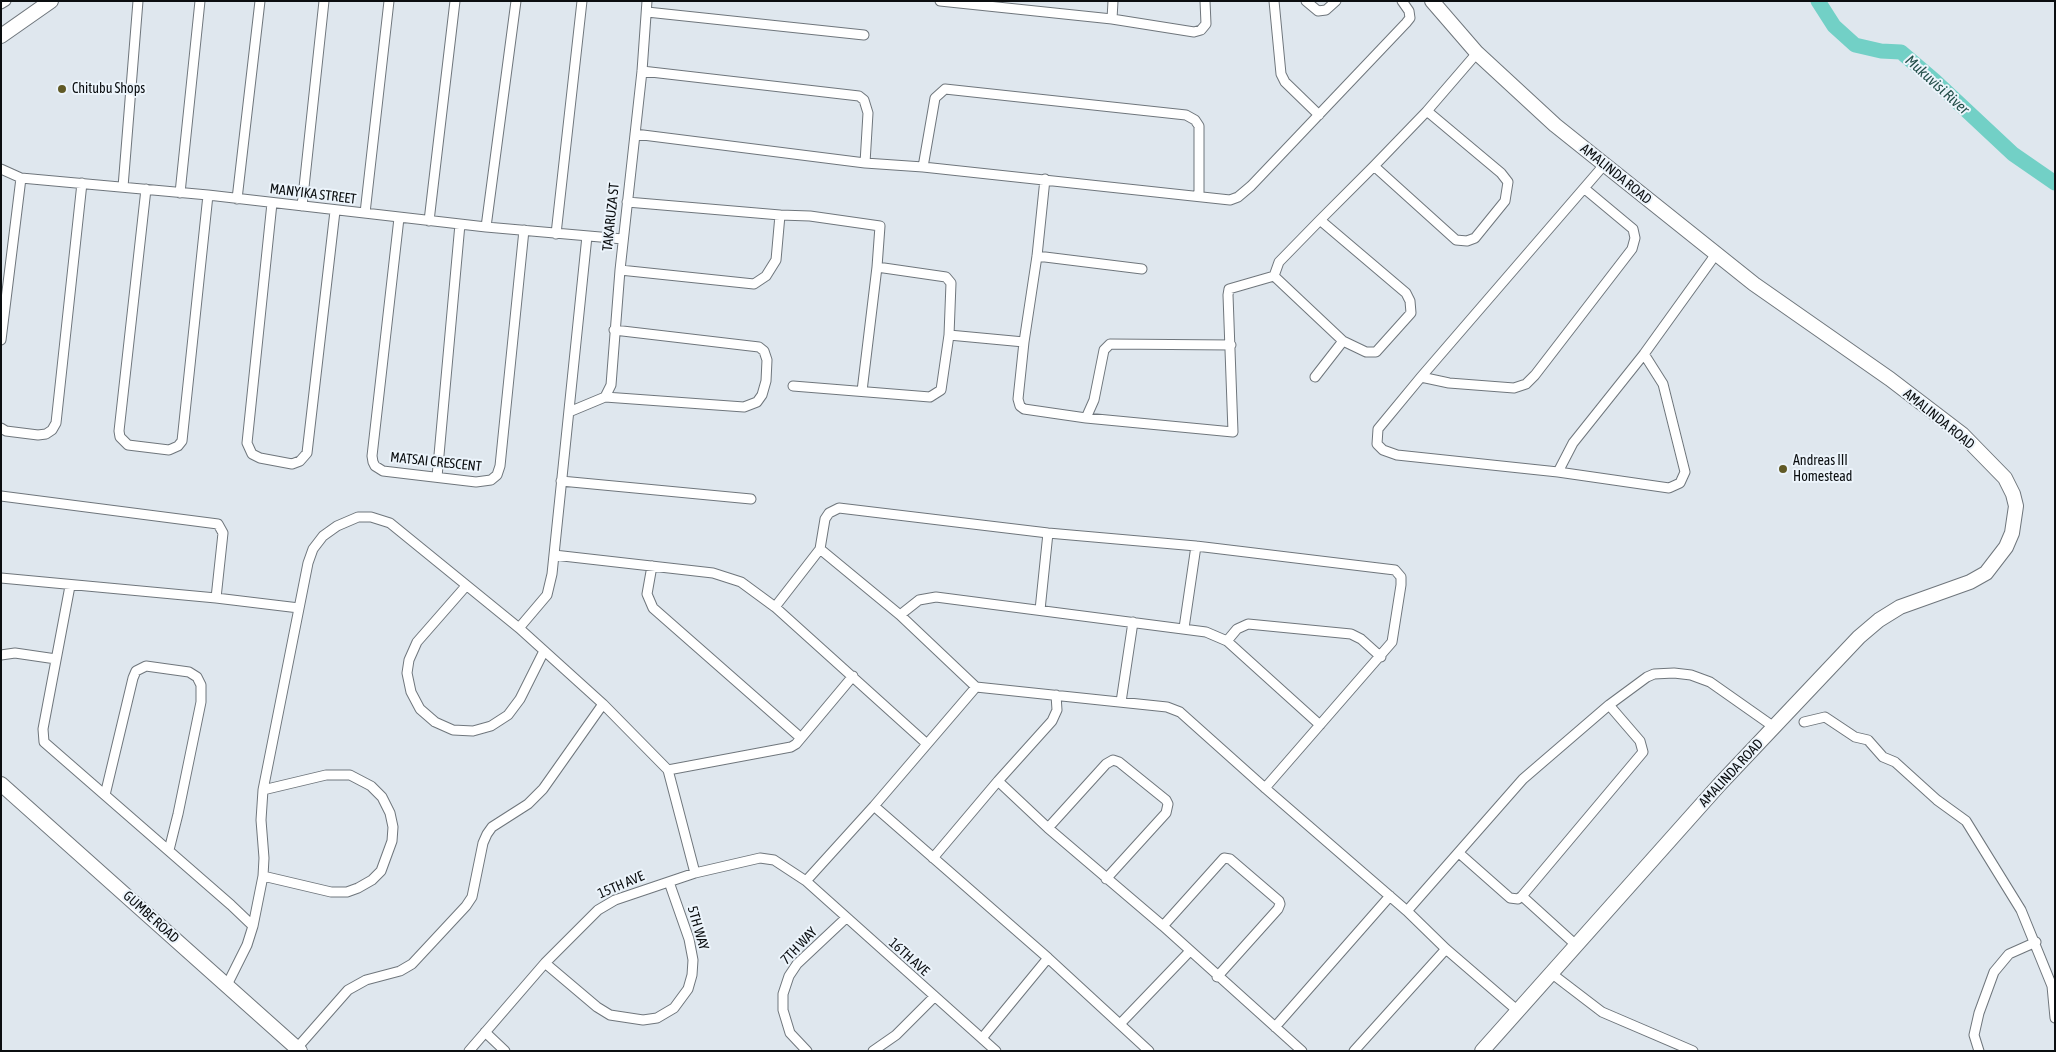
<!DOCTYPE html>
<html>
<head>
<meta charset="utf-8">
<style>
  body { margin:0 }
  #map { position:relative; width:2056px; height:1052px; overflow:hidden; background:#dfe7ee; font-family:"Asap Condensed",sans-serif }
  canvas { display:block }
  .frame { position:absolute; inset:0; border:2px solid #0b0e10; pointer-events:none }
</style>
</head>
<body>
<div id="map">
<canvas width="2056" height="1052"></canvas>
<div class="frame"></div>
</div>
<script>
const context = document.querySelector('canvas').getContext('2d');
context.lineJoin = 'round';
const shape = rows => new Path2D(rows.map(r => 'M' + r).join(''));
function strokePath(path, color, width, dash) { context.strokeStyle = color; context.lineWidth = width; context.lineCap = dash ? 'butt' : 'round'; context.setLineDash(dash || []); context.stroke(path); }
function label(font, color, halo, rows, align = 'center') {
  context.font = font + ' "Asap Condensed",sans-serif'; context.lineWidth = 4; context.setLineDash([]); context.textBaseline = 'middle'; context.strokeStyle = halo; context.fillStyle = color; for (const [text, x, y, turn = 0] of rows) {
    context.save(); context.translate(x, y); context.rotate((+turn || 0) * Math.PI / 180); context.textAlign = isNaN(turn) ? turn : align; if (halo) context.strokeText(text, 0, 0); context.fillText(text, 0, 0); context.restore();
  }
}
strokePath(shape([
  [1818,1,1834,26,1855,45,1881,51,1901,52,1935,81,2013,154,2055,183]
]), '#72d0c6', 15);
const street = shape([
  [940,1,1112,19,1194,32,1201,30,1206,24,1205,1],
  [1274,1,1281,74,1285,82,1319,115],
  [1306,1,1318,11,1326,10,1336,1],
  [1,4,6,1],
  [647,12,864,35],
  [1112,19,1113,1],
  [642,71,859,96,864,100,868,113,865,163],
  [635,134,865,163,923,167,1230,200,1238,197,1251,186,1406,23,1410,18,1409,11,1402,1],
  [1604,165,1421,377,1378,429,1377,444,1383,450,1397,455,1558,472,1669,488,1680,483,1685,472,1663,384,1644,354],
  [1374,166,1456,240,1467,241,1475,238,1505,201,1508,182,1501,173,1427,111],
  [923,167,935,98,945,89,1186,115,1195,120,1199,126,1199,196],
  [1,169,21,178,208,195,486,227,623,239],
  [1045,179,1037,256,1024,342,1018,399,1020,406,1024,409,1086,418,1233,432,1228,295,1229,289,1274,276],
  [123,187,138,1],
  [146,189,119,431,120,437,128,445,169,450,178,446,182,441,208,195],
  [180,193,200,1],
  [237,199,260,1],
  [272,203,247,443,252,454,260,458,292,464,300,461,307,453,335,211],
  [302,206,324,1],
  [365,213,389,1],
  [780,215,810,216,880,226,877,267,862,391],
  [399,218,372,456,373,462,375,466,383,471,476,482,491,480,497,475,500,466,524,230],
  [1320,220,1406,293,1410,301,1411,313,1376,352,1366,352,1343,341,1274,276,1279,262,1320,220,1374,166,1427,111,1477,53],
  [429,221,455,1],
  [486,227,516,1],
  [556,234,582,1],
  [1037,256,1142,269],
  [620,270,754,284,766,276,776,260,780,215,627,202],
  [949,335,1024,342],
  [1,340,21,178],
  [1315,377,1343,341],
  [1421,377,1449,383,1514,388,1526,384,1535,375,1632,249,1635,238,1633,229,1585,189],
  [793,386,930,397,941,390,949,335,951,283,946,277,877,267],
  [605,397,744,407,757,402,762,395,766,381,767,360,764,351,759,347,614,330],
  [569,412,605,397,611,385,620,270,642,71,647,1],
  [1086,418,1094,400,1104,350,1110,344,1231,345],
  [1,428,6,431,38,435,46,434,52,430,56,423,82,183],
  [1558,472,1573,443,1644,354,1716,254],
  [437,477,460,224],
  [561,481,751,499],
  [1,496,218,524,223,533,216,598],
  [554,555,713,573,741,582,775,607,927,744],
  [652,566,647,594,653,608,801,738],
  [1,578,216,598,299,608],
  [70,586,43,729,44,742,231,905,253,926],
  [466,586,417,642,409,660,407,673,411,692,420,709,435,722,453,730,473,731,491,726,508,715,520,699,544,651],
  [775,607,820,549],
  [1040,610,1048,533],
  [900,615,919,600,936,597,1206,632,1227,641,1320,725],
  [519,628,547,595,552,574,587,236],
  [1184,628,1196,546],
  [1227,641,1237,629,1248,624,1351,634,1361,639,1381,657],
  [1,655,15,653,56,659],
  [1121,702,1133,622],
  [1804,722,1825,717,1855,737,1868,740,1883,757,1895,762,1937,800,1966,821,2021,910,2052,986,2055,1018],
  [668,770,791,747,796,744,853,676],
  [998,781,1048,828,1163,926,1302,1051],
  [1265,788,1392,642,1401,585,1401,577,1395,570,1196,546,1048,533,839,508,829,513,825,519,820,549,900,615,976,687,1167,707,1180,712,1265,788,1407,911,1446,949,1518,1011],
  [105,795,133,678,136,671,146,666,189,672,197,677,201,685,201,702,178,814,169,850],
  [874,806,1048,958,1149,1051],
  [1048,828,1106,764,1113,760,1119,762,1166,800,1168,804,1166,813,1106,879],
  [1459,853,1510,898,1518,899,1522,896,1643,752,1640,741,1609,705],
  [933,858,998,781,1052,721,1057,710,1056,695],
  [263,876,331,892,347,892,358,888,372,880,381,871,392,841,393,827,390,813,382,797,371,786,350,775,326,775,263,790],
  [806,881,874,806,976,687],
  [1522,896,1576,945],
  [1407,911,1523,779,1609,705,1647,677,1654,674,1674,673,1691,675,1710,682,1774,727],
  [1163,926,1224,858,1230,859,1279,901,1280,904,1278,909,1217,977],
  [545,963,597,1007,610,1015,643,1020,657,1018,674,1008,688,989,692,975,693,960,689,939,669,882],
  [1551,973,1602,1012,1693,1051],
  [227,985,247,945,253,926,263,876,264,858,261,820,263,790,308,563,313,549,323,536,337,526,358,517,371,517,390,523,519,628,603,704,668,770,695,873],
  [1120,1024,1190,951],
  [1275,1027,1390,896],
  [485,1032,505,1051],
  [983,1037,1048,958],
  [297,1048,348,990,366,980,400,971,412,964,466,906,472,897,483,843,487,834,492,827,528,804,543,789,603,704],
  [469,1051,545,963,598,910,615,900,695,873,760,858,774,860,806,881,996,1051],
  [807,1051,790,1033,783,1010,783,994,789,976,797,964,846,918],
  [873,1051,896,1035,934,997],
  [1354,1051,1446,949],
  [1979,1051,1974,1035,1979,1013,1994,972,2009,954,2036,942]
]);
const secondary = shape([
  [1432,1,1477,53,1555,125,1754,284,1890,379,1962,434,2005,478,2013,494,2016,506,2012,533,2006,547,1986,573,1970,582,1900,607,1879,620,1859,637,1719,785,1482,1051],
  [1,36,51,1],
  [1,784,300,1051]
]);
strokePath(street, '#6f767c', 11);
strokePath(secondary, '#6f767c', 16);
strokePath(street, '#fff', 9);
strokePath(secondary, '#fff', 14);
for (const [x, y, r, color] of [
  [62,89,5,"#605925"],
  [1783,469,5,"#605925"]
]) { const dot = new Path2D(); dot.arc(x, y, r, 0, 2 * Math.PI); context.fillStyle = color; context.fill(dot); strokePath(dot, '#ecf4fb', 2); }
label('14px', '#0b0e10', '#ecf4fb', [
  ["Chitubu Shops",72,89],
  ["Andreas III",1793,461],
  ["Homestead",1793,477]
], 'left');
label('14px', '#0b0e10', '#ecf4fb', [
  ["AMALINDA ROAD",1616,174,39],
  ["MANYIKA STREET",313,194,7],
  ["TAKARUZA ST",611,217,-84],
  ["AMALINDA ROAD",1939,419,39],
  ["MATSAI CRESCENT",436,462,6],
  ["AMALINDA ROAD",1731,773,-47],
  ["15TH AVE",621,885,-23],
  ["GUMBE ROAD",151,917,42],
  ["5TH WAY",698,928,74],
  ["7TH WAY",799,946,-46],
  ["16TH AVE",909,957,42]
]);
label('italic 15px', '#244f4a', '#ecf4fb', [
  ["Mukuvisi River",1937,85,42]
]);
</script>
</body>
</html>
